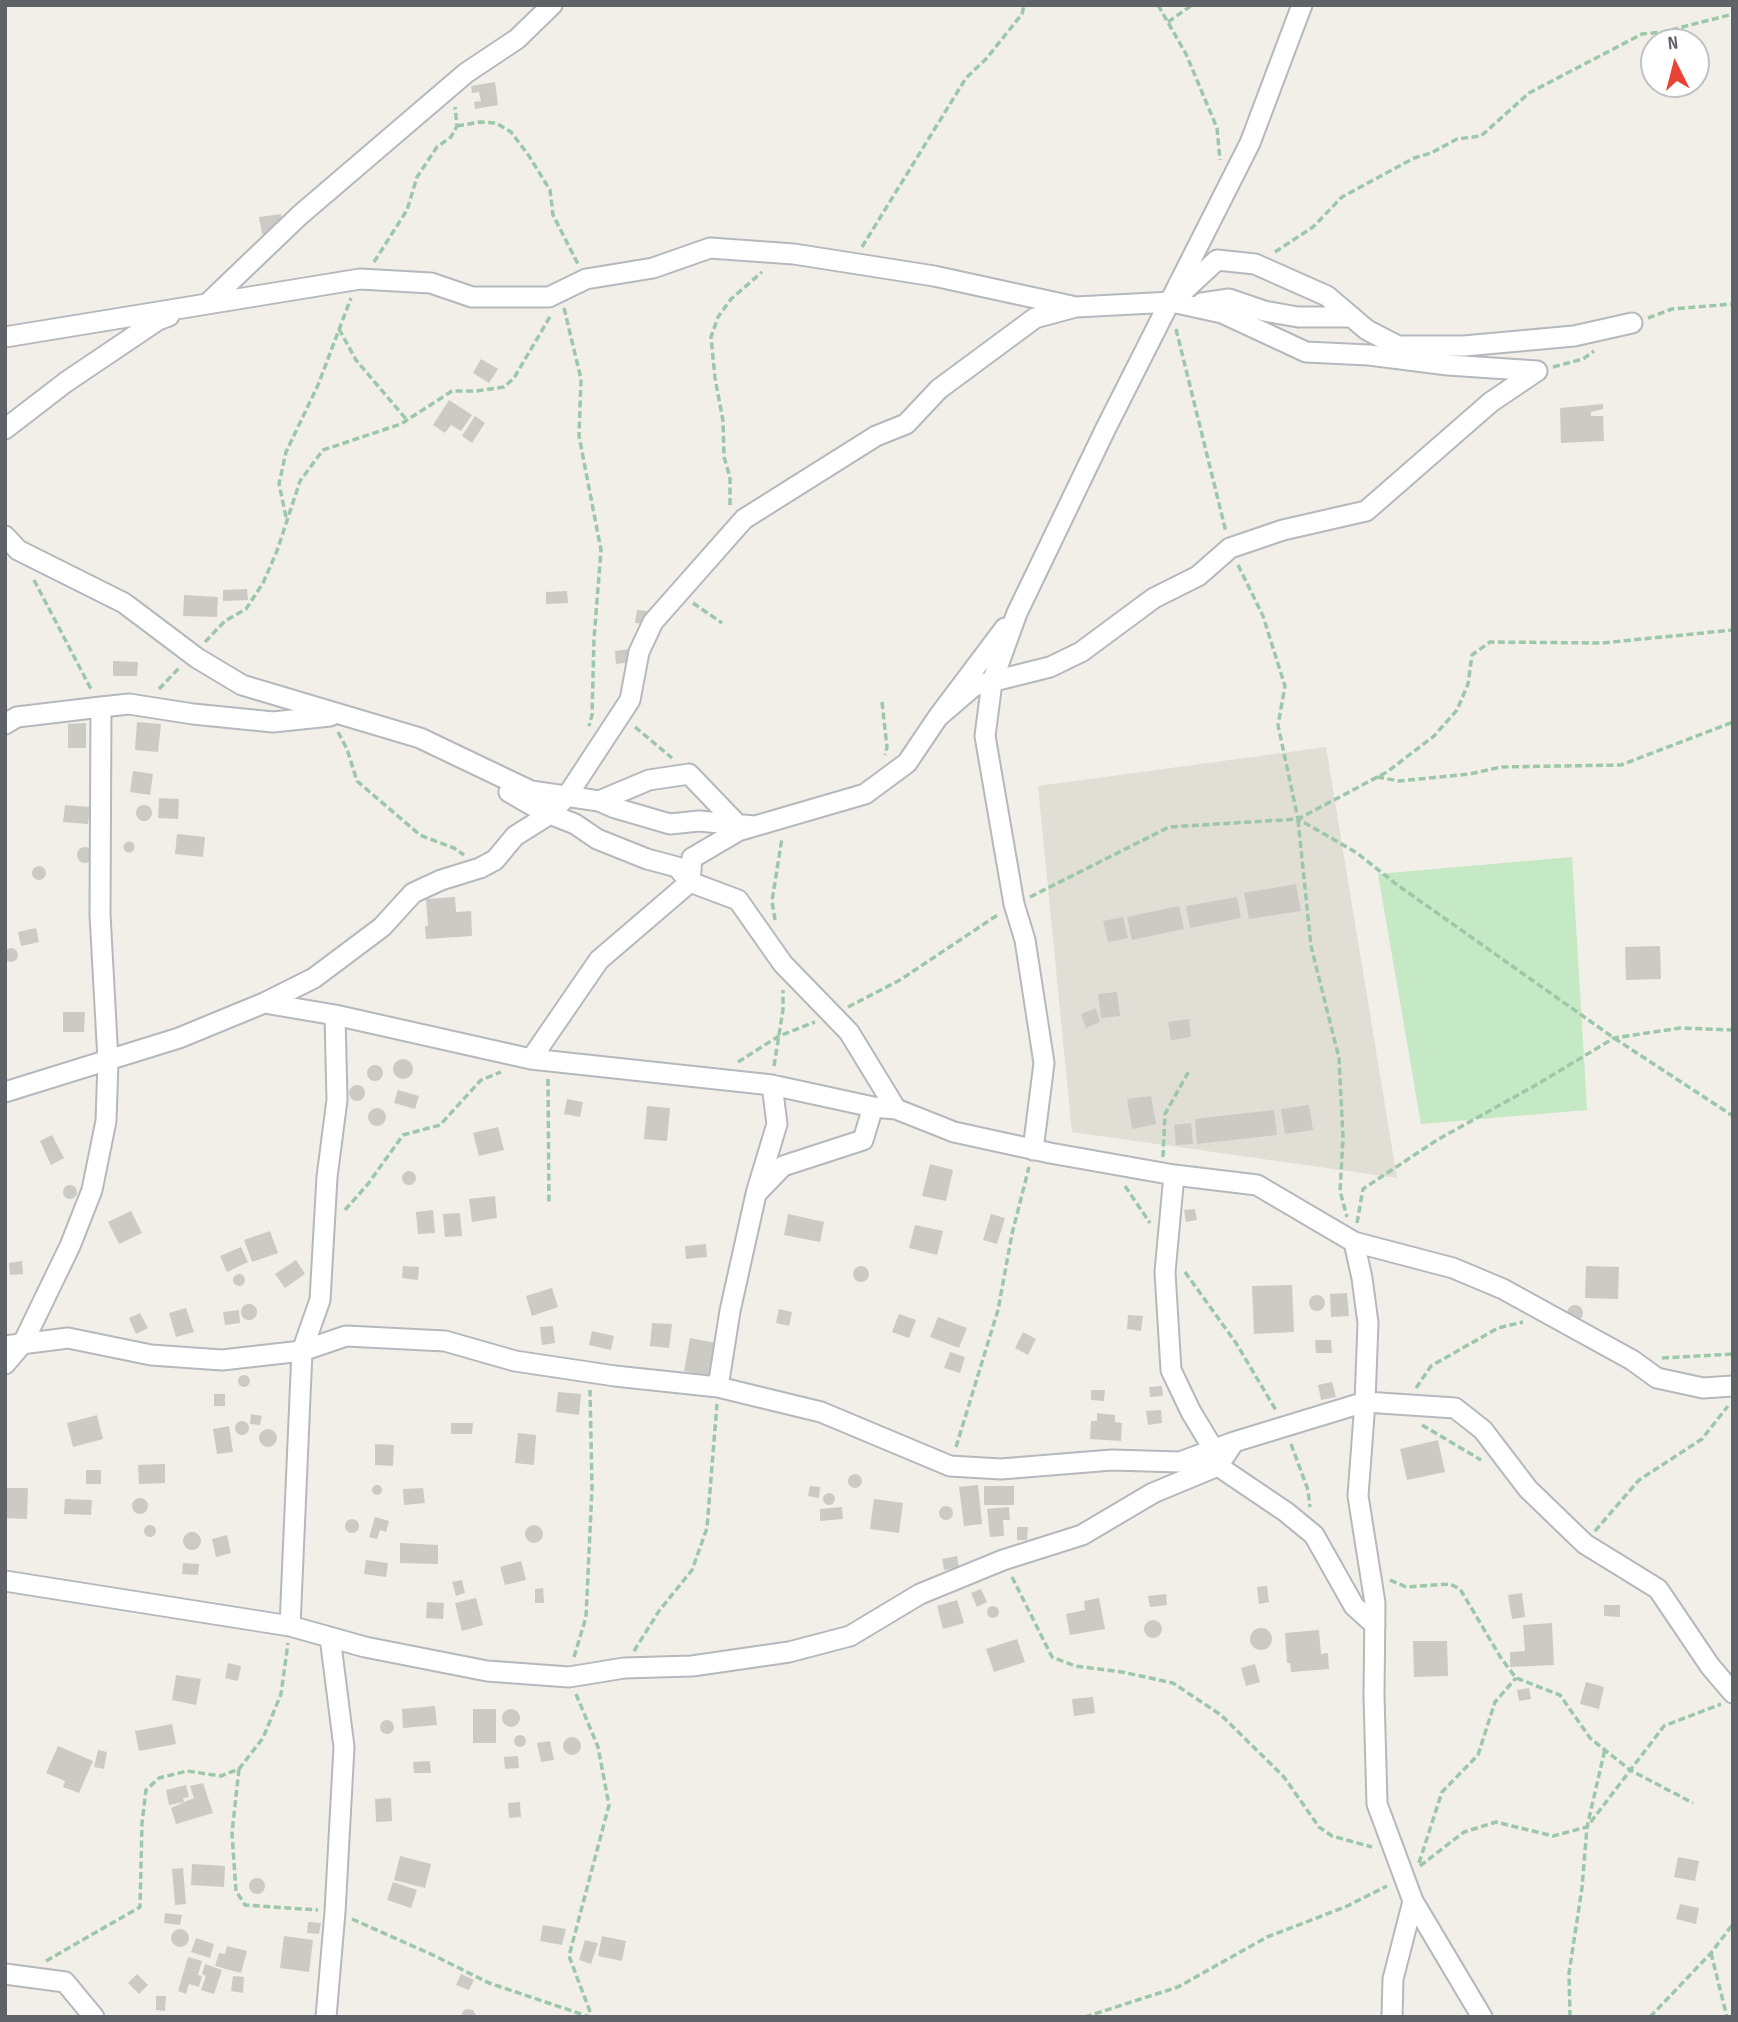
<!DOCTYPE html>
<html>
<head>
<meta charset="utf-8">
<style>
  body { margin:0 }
  #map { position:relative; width:1738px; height:2022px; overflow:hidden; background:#f1efe8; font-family:"Sofia Sans Condensed",sans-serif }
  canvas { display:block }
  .frame { position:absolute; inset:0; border:7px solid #5f6368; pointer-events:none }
  .north { position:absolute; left:1640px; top:28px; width:70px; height:70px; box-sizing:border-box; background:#fff; border:2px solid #bfc1c3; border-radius:50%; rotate:354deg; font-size:19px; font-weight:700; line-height:28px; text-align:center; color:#5f6368 }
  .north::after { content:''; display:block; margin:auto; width:24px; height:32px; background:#ea4335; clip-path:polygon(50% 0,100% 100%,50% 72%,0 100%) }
</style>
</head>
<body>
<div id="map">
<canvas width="1738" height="2022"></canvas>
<div class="frame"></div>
<div class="north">N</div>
</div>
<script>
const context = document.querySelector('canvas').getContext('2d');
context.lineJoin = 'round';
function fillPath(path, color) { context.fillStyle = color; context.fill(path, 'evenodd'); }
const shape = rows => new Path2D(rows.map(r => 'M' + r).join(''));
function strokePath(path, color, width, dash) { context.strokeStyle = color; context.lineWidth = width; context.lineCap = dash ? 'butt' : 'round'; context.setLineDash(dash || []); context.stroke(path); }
fillPath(shape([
  [1326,747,1397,1178,1072,1132,1038,786]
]), '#e1ded6');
fillPath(shape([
  [1572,857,1587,1110,1421,1124,1378,874]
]), '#c5e8c5');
fillPath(shape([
  [495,82,498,105,475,109,474,102,481,101,479,92,472,93,471,86],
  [281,214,283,230,262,234,259,217],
  [481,359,498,369,489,383,473,373],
  [449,400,472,415,461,431,451,425,445,433,433,425],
  [1603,404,1603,409,1591,412,1591,416,1603,416,1604,441,1561,443,1560,408],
  [475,416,485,423,472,443,462,436],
  [247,589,248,600,223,601,223,590],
  [567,591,568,603,546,604,546,592],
  [184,595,218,597,217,617,183,616],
  [637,610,648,611,647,624,635,623],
  [630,649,632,662,616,664,615,651],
  [113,661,138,662,137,676,113,676],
  [137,722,161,724,158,752,135,750],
  [86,723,86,748,68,748,68,724],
  [133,771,153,774,150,795,130,792],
  [159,798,179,799,178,819,158,818],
  [65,805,90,807,88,824,63,822],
  '136 813a8 8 0 1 1 16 0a8 8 0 1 1-16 0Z',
  [177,834,205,837,203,857,175,854],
  '123.5 847a5.5 5.5 0 1 1 11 0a5.5 5.5 0 1 1-11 0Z',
  '77 855a8 8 0 1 1 16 0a8 8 0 1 1-16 0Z',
  '32 873a7 7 0 1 1 14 0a7 7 0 1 1-14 0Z',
  [1296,884,1301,911,1249,919,1244,893],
  [455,897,456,912,471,911,472,936,426,939,425,926,428,926,426,899],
  [1237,897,1241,918,1190,928,1186,906],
  [1179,906,1184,929,1132,940,1127,917],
  [1123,917,1128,938,1108,942,1103,921],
  [36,928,39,942,21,946,18,932],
  [1660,946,1661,979,1626,980,1625,947],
  '4 955a7 7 0 1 1 14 0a7 7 0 1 1-14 0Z',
  [1117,992,1120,1016,1101,1018,1098,994],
  [1096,1008,1100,1022,1086,1028,1081,1014],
  [63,1012,85,1012,84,1032,63,1032],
  [1189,1019,1191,1037,1171,1040,1168,1022],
  '393 1069a10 10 0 1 1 20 0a10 10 0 1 1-20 0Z',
  '367 1073a8 8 0 1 1 16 0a8 8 0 1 1-16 0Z',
  '349 1093a8 8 0 1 1 16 0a8 8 0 1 1-16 0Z',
  [398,1090,419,1096,415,1109,394,1103],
  [1151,1096,1156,1124,1132,1129,1127,1099],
  [567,1099,583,1102,580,1117,564,1114],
  [1309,1105,1313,1130,1285,1134,1281,1109],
  [647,1106,670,1108,667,1141,644,1139],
  '368 1117a9 9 0 1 1 18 0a9 9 0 1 1-18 0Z',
  [1274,1110,1277,1135,1197,1144,1195,1119],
  [1191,1123,1193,1144,1176,1145,1174,1125],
  [498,1127,504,1150,479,1156,473,1133],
  [52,1135,64,1158,51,1165,40,1141],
  [930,1164,953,1170,946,1201,922,1196],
  '402 1178a7 7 0 1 1 14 0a7 7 0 1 1-14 0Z',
  '63 1192a7 7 0 1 1 14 0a7 7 0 1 1-14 0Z',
  [495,1196,497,1218,472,1222,469,1199],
  [1195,1209,1197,1220,1186,1222,1184,1210],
  [433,1210,435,1233,418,1234,416,1212],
  [131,1211,142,1233,119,1244,108,1222],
  [460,1213,462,1236,445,1237,443,1214],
  [788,1214,824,1222,820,1242,784,1235],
  [991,1214,1005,1218,997,1244,983,1240],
  [915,1225,943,1231,937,1255,909,1248],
  [270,1231,278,1253,252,1262,244,1240],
  [706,1244,707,1257,686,1259,685,1246],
  [241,1247,248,1262,227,1272,220,1256],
  [296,1260,305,1274,285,1288,275,1274],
  [22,1261,23,1274,10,1275,9,1263],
  [403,1266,419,1267,418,1280,402,1278],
  [1586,1266,1619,1267,1618,1299,1585,1298],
  '853 1274a8 8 0 1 1 16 0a8 8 0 1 1-16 0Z',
  '233 1280a6 6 0 1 1 12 0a6 6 0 1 1-12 0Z',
  [1292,1285,1294,1332,1254,1334,1252,1286],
  [552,1288,558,1307,532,1316,526,1296],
  [1347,1293,1349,1316,1331,1317,1330,1294],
  '1309 1303a8 8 0 1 1 16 0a8 8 0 1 1-16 0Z',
  '241 1312a8 8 0 1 1 16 0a8 8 0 1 1-16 0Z',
  '1567 1313a8 8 0 1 1 16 0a8 8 0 1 1-16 0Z',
  [186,1308,194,1332,176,1337,169,1313],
  [779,1309,792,1312,789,1326,776,1323],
  [239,1310,240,1323,225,1325,223,1312],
  [140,1313,148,1328,136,1334,129,1318],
  [899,1314,916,1320,909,1338,892,1332],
  [1128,1315,1143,1316,1141,1331,1127,1329],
  [938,1317,967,1328,959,1348,930,1337],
  [652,1323,672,1324,669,1348,650,1346],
  [553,1326,555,1343,542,1345,540,1327],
  [592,1331,614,1336,611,1350,589,1345],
  [1023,1332,1036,1339,1028,1355,1015,1348],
  [690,1338,716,1343,710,1376,684,1371],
  [1315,1340,1331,1340,1332,1353,1316,1353],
  [950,1352,965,1357,960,1373,944,1368],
  '238 1381a6 6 0 1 1 12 0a6 6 0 1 1-12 0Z',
  [1332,1382,1336,1397,1321,1400,1318,1385],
  [1162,1386,1163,1396,1150,1397,1149,1387],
  [1091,1390,1105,1390,1104,1401,1091,1400],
  [558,1392,581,1394,579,1415,556,1412],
  [214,1394,225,1394,225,1406,214,1406],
  [1161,1410,1162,1423,1148,1425,1146,1411],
  [1097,1413,1115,1415,1115,1422,1122,1423,1121,1441,1090,1439,1091,1421,1097,1421],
  [251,1414,262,1416,260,1425,250,1424],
  [97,1415,103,1439,73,1447,67,1423],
  '235 1428a7 7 0 1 1 14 0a7 7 0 1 1-14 0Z',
  [451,1423,473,1423,472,1434,451,1434],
  [229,1426,233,1452,217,1454,213,1429],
  '259 1438a9 9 0 1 1 18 0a9 9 0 1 1-18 0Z',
  [518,1433,536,1435,534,1465,515,1463],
  [1438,1440,1445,1472,1407,1480,1400,1449],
  [375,1444,394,1445,393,1466,375,1465],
  [165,1464,165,1483,139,1484,138,1465],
  [86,1470,101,1470,101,1484,86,1484],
  '848 1481a7 7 0 1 1 14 0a7 7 0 1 1-14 0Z',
  '372 1490a5 5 0 1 1 10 0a5 5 0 1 1-10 0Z',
  [978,1485,982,1524,964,1526,959,1487],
  [810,1486,820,1487,819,1498,808,1496],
  [984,1486,1014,1486,1014,1505,984,1505],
  [5,1488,28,1488,27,1519,5,1518],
  [423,1488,425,1503,404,1505,403,1489],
  '823 1499a6 6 0 1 1 12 0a6 6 0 1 1-12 0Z',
  '132 1506a8 8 0 1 1 16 0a8 8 0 1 1-16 0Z',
  [65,1499,92,1500,91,1515,64,1514],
  [874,1499,903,1503,899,1533,870,1529],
  '939 1513a7 7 0 1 1 14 0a7 7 0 1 1-14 0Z',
  [842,1507,843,1519,820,1521,820,1509],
  [1009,1507,1010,1520,1003,1520,1004,1536,990,1537,987,1509],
  [375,1517,389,1521,386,1532,380,1530,377,1539,369,1537],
  '345 1526a7 7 0 1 1 14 0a7 7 0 1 1-14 0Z',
  '144 1531a6 6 0 1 1 12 0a6 6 0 1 1-12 0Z',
  '525 1534a9 9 0 1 1 18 0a9 9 0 1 1-18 0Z',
  [1017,1527,1028,1527,1027,1540,1017,1540],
  '183 1541a9 9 0 1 1 18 0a9 9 0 1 1-18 0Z',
  [227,1535,231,1553,216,1557,212,1539],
  [400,1543,438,1545,438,1564,400,1563],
  [957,1556,959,1567,944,1570,942,1559],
  [366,1560,388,1563,386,1577,364,1574],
  [521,1561,526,1580,505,1585,500,1567],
  [183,1563,199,1564,198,1575,182,1574],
  [462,1580,465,1593,456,1596,452,1582],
  [1267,1586,1269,1602,1259,1604,1257,1587],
  [543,1588,544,1603,535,1603,535,1589],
  [981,1589,987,1602,977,1607,971,1593],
  [1522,1593,1525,1617,1512,1619,1508,1595],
  [1166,1594,1167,1605,1150,1607,1148,1596],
  [476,1598,483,1625,462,1631,455,1603],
  [1099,1598,1105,1629,1070,1635,1066,1614,1085,1610,1084,1601],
  [957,1600,964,1623,943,1629,937,1606],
  [427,1602,444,1603,443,1619,426,1618],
  [1604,1605,1620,1605,1620,1617,1604,1616],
  '987 1612a6 6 0 1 1 12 0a6 6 0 1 1-12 0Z',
  '1144 1629a9 9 0 1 1 18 0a9 9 0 1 1-18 0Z',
  [1552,1623,1554,1665,1510,1667,1510,1652,1525,1651,1523,1625],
  '1250 1639a11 11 0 1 1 22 0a11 11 0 1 1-22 0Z',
  [1319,1630,1321,1654,1328,1653,1329,1669,1291,1672,1290,1663,1287,1663,1285,1633],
  [1017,1639,1025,1662,994,1672,986,1649],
  [1413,1641,1447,1641,1448,1676,1414,1677],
  [228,1663,241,1666,238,1681,225,1678],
  [1255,1664,1260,1682,1246,1686,1241,1668],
  [176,1675,201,1679,196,1705,172,1700],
  [1586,1682,1604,1687,1599,1709,1580,1704],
  [1529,1688,1531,1699,1519,1701,1517,1690],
  [1093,1697,1095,1713,1074,1716,1072,1699],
  [435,1706,437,1725,403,1728,402,1709],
  [473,1709,496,1709,496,1743,473,1743],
  '502 1718a9 9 0 1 1 18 0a9 9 0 1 1-18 0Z',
  '380 1727a7 7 0 1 1 14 0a7 7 0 1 1-14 0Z',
  [172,1724,176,1744,139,1751,135,1731],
  '514 1741a6 6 0 1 1 12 0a6 6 0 1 1-12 0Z',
  '563 1746a9 9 0 1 1 18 0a9 9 0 1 1-18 0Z',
  [550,1741,554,1760,541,1762,537,1743],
  [58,1746,93,1761,79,1793,63,1787,65,1781,46,1773],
  [98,1750,107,1752,104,1769,94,1767],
  [518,1756,519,1768,505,1769,504,1757],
  [430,1761,431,1773,414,1773,413,1762],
  [203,1783,213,1813,176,1824,171,1808,194,1798,190,1786],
  [186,1785,189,1797,183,1798,184,1802,169,1805,166,1790],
  [391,1798,392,1821,376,1822,375,1799],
  [520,1802,521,1817,509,1818,508,1803],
  [400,1856,431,1864,425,1888,394,1880],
  [1678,1857,1699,1861,1695,1881,1674,1877],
  [192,1864,225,1866,224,1887,191,1885],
  [183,1868,186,1904,175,1905,172,1869],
  '249 1886a8 8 0 1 1 16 0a8 8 0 1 1-16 0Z',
  [393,1882,417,1890,411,1908,387,1900],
  [1680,1904,1699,1908,1696,1924,1676,1919],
  [165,1913,182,1915,180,1925,164,1923],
  [308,1922,321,1923,319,1934,307,1933],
  [543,1925,566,1929,562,1945,540,1941],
  '171 1938a9 9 0 1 1 18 0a9 9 0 1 1-18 0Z',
  [284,1936,313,1940,309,1972,280,1968],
  [602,1936,626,1941,622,1961,598,1956],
  [196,1938,214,1944,210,1958,191,1952],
  [585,1940,598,1943,591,1964,579,1960],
  [227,1946,247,1951,241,1973,215,1966,219,1953,225,1954],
  [188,1957,202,1961,198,1975,202,1976,199,1987,189,1984,186,1994,178,1991],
  [205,1964,222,1970,214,1994,201,1990,206,1976,202,1974],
  [137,1974,148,1985,139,1994,128,1983],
  [461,1974,474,1980,469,1990,456,1985],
  [233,1976,244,1977,243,1993,231,1991],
  [156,1996,166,1996,165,2011,156,2010],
  [468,2009,473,2010,477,2017,460,2017,464,2010]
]), '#cccac5');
const street = shape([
  [1176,298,1217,260,1255,264,1327,296,1367,330,1398,346,1464,346,1574,336,1632,323],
  [1202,303,1229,299,1264,311,1298,317,1352,317],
  [207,304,300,215,466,73,517,39,552,5],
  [5,337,360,279,431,283,472,297,549,297,586,279,653,268,710,248,794,254,934,276,1076,307,1172,302,1222,313,1306,352,1369,355,1448,365,1537,371],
  [5,429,66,382,158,320,169,316],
  [5,536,18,550,124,603,197,658,242,685,420,738,531,791,599,801,615,808,670,824,699,821,754,826],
  [101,707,129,704,193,714,273,722,330,716],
  [938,717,974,686,1050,667,1081,652,1154,598,1198,576,1230,548,1283,530,1366,511,1491,402,1537,371],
  [5,724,17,717,101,707,100,914,108,1061,106,1121,92,1190,70,1246,23,1343,5,1364],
  [509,792,542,811,575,824,597,839,647,859,677,867,690,882,738,900,783,964,849,1032,896,1109],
  [599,801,649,780,689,774,738,825],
  [264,1003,314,978,382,927,413,893,441,880,480,868,495,860,515,836,550,814,567,796,630,700,639,652,653,622,744,519,876,436,906,424,939,389,1035,318,1072,308],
  [531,1059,599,960,690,882,692,858,738,831,865,794,907,763,938,717,1005,628],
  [5,1092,179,1038,264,1003,335,1015,531,1059,772,1085,873,1107,896,1109,954,1132,1050,1153,1174,1175,1257,1185,1354,1242,1453,1268,1503,1289,1632,1360,1657,1378,1703,1388,1733,1386],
  [1033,1150,1044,1063,1025,940,1014,904,985,736,992,682,1017,613,1105,430,1250,143,1302,5],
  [1174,1175,1165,1272,1171,1370,1191,1412,1214,1450,1218,1466,1286,1512,1314,1535,1354,1606,1375,1625],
  [757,1190,777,1124,772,1085],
  [1354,1242,1362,1278,1368,1323,1365,1402,1358,1496,1375,1603,1374,1696,1377,1804,1413,1901,1482,2017],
  [5,1346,68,1338,151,1355,222,1360,302,1351,346,1336,445,1341,515,1361,615,1376,718,1387,821,1412,950,1466,1001,1469,1112,1460,1180,1462,1234,1442,1365,1402,1455,1408,1483,1430,1528,1489,1585,1544,1658,1589,1710,1666,1733,1693],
  [718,1387,730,1311,756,1194,783,1166,863,1140,873,1107],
  [5,1581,290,1626,365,1647,487,1671,569,1677,624,1668,692,1666,789,1652,850,1636,920,1594,1003,1560,1082,1535,1153,1493,1218,1466,1234,1442],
  [290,1626,302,1351,320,1300,327,1177,337,1100,335,1015],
  [5,1974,65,1982,94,2017],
  [326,2017,335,1912,344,1747,330,1637],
  [1392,2017,1393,1979,1413,1901]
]);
strokePath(street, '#b5b8bc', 23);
strokePath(shape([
  [1158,5,1186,54,1217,128,1220,160],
  [1168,22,1192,5],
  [457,126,480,122,496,123,511,132,529,156,550,190,553,215,578,264],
  [862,247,966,78,986,59,1022,14,1024,5],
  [1275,252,1313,227,1342,197,1414,158,1431,153,1457,139,1481,136,1529,93,1642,34,1663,32,1733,14],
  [374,262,407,210,417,177,437,147,451,137,457,126,455,107],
  [564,308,581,379,579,436,601,550,594,639,592,715,589,726],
  [1648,318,1672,309,1733,304],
  [339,329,356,360,406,419],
  [1176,329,1226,532],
  [1553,367,1583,359,1594,351],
  [730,505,730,477,724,457,723,421,715,378,711,337,718,317,731,299,762,272],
  [286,517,279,484,286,452,318,385,351,298],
  [1238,565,1263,616,1285,686,1278,725,1298,819,1357,853,1396,884,1614,1038,1733,1116],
  [34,580,92,691],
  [693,603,722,623],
  [205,642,225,621,246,609,263,583,277,551,300,481,323,450,401,424,452,391,476,391,504,387,514,378,551,315],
  [159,689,180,667],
  [882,702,887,747,885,755],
  [635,727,672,758],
  [338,732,347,749,357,781,420,835,454,848,464,855],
  [1377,777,1399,781,1470,774,1501,767,1621,765,1733,722],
  [1298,820,1311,946,1339,1058,1343,1138,1340,1191,1347,1217],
  [1030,897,1169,827,1298,819,1387,772,1434,736,1457,710,1468,684,1472,655,1490,642,1602,643,1733,630],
  [775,920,772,901,782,838],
  [848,1007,900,980,999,914],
  [738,1062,779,1036,815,1022],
  [774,1066,783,1010,783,990],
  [548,1079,549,1203],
  [1163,1157,1165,1114,1190,1069],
  [1125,1186,1150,1223],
  [345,1210,368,1184,403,1135,440,1125,481,1080,501,1072],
  [1357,1223,1363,1189,1437,1140,1536,1085,1614,1038,1680,1028,1733,1030],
  [1185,1272,1236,1343,1277,1412],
  [1662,1358,1733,1354],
  [1416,1388,1431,1366,1498,1328,1523,1322],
  [1422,1425,1481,1460],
  [1291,1444,1308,1490,1310,1507],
  [956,1447,998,1310,1012,1234,1029,1167],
  [1595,1531,1639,1480,1702,1439,1728,1406],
  [1012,1577,1052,1657,1075,1666,1122,1672,1173,1683,1221,1715,1284,1777,1319,1827,1332,1836,1372,1847],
  [1390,1580,1406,1587,1450,1584,1460,1589,1501,1658,1516,1678,1560,1695,1590,1738,1630,1770,1693,1803],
  [634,1651,659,1611,692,1570,707,1528,717,1404],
  [574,1657,586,1617,592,1488,590,1390],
  [576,1694,598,1747,609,1805,569,1956,592,2017],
  [239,1769,232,1833,236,1891,245,1905,318,1910],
  [1419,1863,1442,1792,1478,1755,1495,1702,1516,1678],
  [1420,1866,1464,1832,1496,1822,1553,1836,1587,1827,1664,1726,1721,1704],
  [352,1919,435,1956,489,1983,590,2017],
  [1711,1953,1727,2017],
  [46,1961,140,1907,142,1823,146,1790,159,1778,187,1771,221,1776,239,1769,263,1738,281,1694,288,1643],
  [1085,2017,1178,1987,1267,1937,1345,1907,1387,1886],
  [1570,2017,1569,1973,1582,1888,1587,1827,1605,1749],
  [1650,2017,1711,1953,1733,1924]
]), '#9cc7a9', 3.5, [7, 3.5]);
strokePath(street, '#fff', 19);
</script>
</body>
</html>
